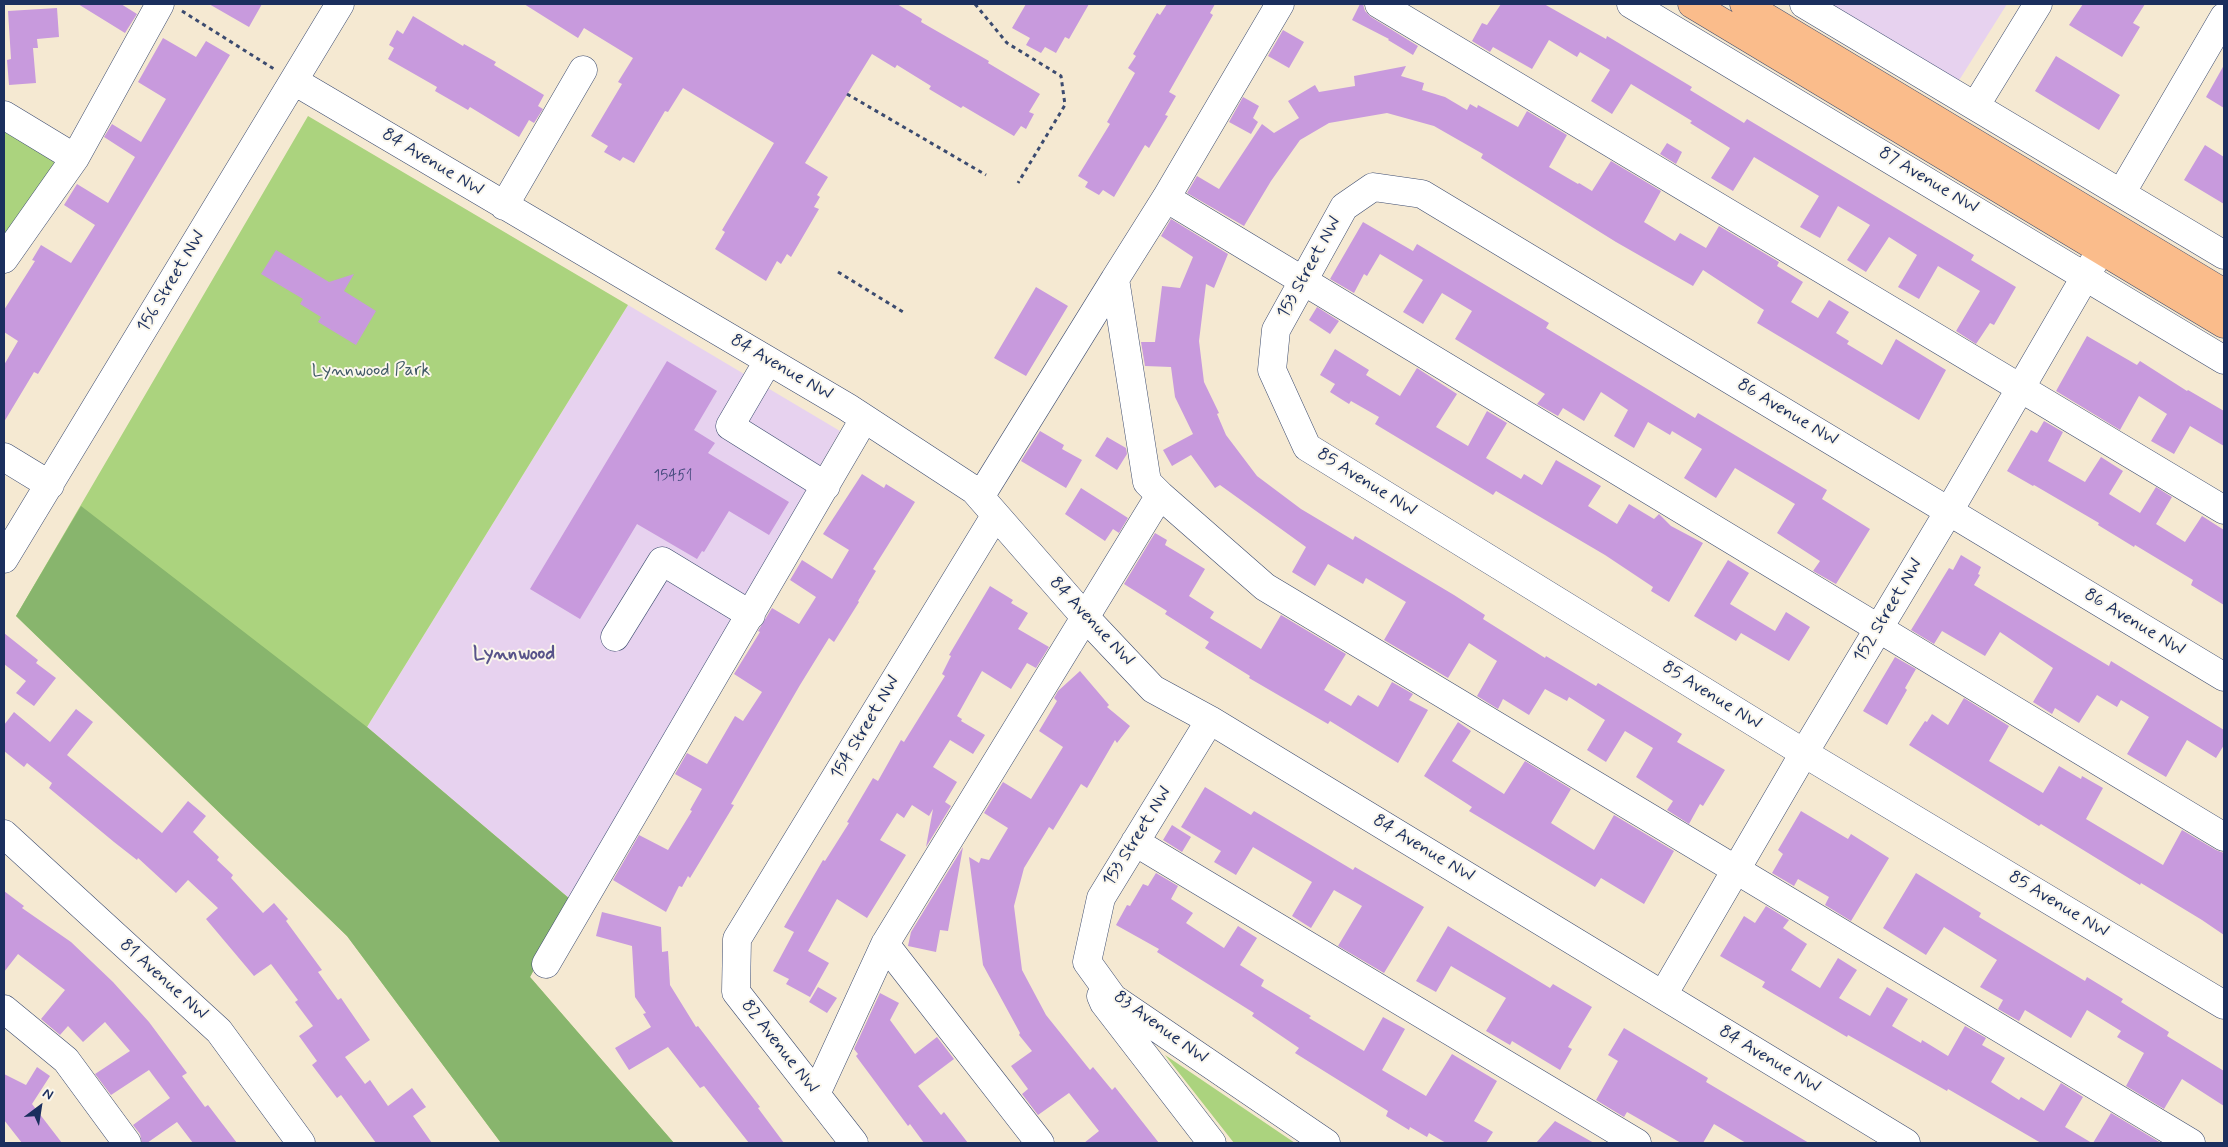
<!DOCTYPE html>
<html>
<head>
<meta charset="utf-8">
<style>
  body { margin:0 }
  #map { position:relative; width:2228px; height:1147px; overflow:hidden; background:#f5e9d2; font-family:Mynerve,sans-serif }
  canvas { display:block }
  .frame { position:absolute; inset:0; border:5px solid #1b2f5e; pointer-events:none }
  .north { position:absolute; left:15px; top:1082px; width:50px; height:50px; -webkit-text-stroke:4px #fbf7ec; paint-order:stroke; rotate:31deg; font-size:14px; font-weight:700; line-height:20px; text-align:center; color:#1b2f5e }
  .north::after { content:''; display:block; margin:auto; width:18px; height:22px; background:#1b2f5e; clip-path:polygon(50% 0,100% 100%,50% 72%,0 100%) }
</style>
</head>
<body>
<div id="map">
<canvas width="2228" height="1147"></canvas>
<div class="frame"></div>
<div class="north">N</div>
</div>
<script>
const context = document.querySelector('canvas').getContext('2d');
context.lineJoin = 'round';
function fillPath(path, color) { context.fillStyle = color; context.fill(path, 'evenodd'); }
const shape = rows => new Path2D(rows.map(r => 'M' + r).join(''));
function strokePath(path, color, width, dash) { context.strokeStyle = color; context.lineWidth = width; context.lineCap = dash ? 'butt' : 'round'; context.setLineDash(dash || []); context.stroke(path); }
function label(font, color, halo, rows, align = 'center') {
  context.font = font + ' Mynerve,sans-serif'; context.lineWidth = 4; context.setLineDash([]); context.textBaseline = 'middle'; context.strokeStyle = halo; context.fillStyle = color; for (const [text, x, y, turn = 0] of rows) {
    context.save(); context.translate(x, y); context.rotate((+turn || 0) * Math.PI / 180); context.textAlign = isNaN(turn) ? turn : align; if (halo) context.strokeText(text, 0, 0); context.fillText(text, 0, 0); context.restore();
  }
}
fillPath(shape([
  [1830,4,2007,4,1958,82],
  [628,305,840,431,571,900,367,727]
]), '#e7d2ef');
fillPath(shape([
  [308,116,628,305,367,727,571,900,530,977,674,1143,501,1143,347,936,16,616],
  [4,127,51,154,61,182,4,256],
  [1165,1055,1295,1143,1234,1143]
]), '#abd37e');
fillPath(shape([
  [81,506,367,727,571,900,530,977,674,1143,501,1143,347,936,16,616]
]), '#88b56d');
fillPath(shape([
  [78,4,121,4,137,14,125,33],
  [209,4,262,4,249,27],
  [524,4,897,4,922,19,921,22,989,61,988,63,1040,94,1029,112,1034,114,1026,129,1021,126,1014,136,963,106,961,108,929,89,931,86,897,65,895,68,872,54,805,163,828,177,817,195,820,197,814,207,819,209,791,257,787,254,781,264,777,261,766,281,715,249,725,232,722,230,774,143,683,88,668,112,665,111,634,163,623,157,620,161,604,152,608,146,591,136,622,84,618,82,633,58,584,28,578,38],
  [1026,4,1089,4,1069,39,1065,37,1056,53,1045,47,1041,53,1026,45,1030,38,1012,28],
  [1167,4,1215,4,1210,13,1213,15,1169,92,1176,96,1165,115,1168,116,1149,148,1145,145,1114,197,1103,190,1099,195,1085,187,1088,182,1078,176,1110,124,1107,122,1135,73,1128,68,1136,56,1133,54,1157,13,1160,15],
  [1360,4,1363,4,1365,11,1371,17,1418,46,1413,55,1388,40,1389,39,1352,20],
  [1501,4,1544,4,1606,39,1607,36,1692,87,1690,90,1744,123,1747,119,1974,255,1971,260,2016,287,1994,325,1990,323,1976,344,1956,331,1980,291,1938,266,1919,299,1898,287,1917,255,1889,237,1866,272,1847,260,1870,225,1838,206,1820,238,1800,227,1819,196,1754,157,1733,191,1711,178,1730,148,1690,123,1692,121,1631,84,1612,114,1591,101,1610,70,1580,52,1577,57,1549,40,1532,69,1493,47,1490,52,1472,41,1482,23,1487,25],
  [2083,4,2145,4,2133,23,2140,27,2122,57,2069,25],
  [57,8,59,37,37,39,38,48,33,48,36,83,9,85,7,60,11,59,8,11],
  [413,16,463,46,464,44,496,62,494,65,544,95,538,106,543,109,534,123,529,120,519,137,470,107,468,110,435,91,437,87,388,59,394,48,389,45,397,30,403,34],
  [1283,30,1304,42,1289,68,1268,56],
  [163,38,196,57,206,41,230,55,38,374,34,372,4,422,4,365,18,341,4,332,4,310,35,261,32,260,41,245,71,263,95,225,64,205,77,184,108,203,135,157,104,137,112,124,141,142,166,99,138,82],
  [2056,56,2120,95,2099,130,2035,91],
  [2224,65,2224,108,2206,97],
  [1406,66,1401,76,1424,83,1422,90,1445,97,1467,110,1470,104,1477,108,1478,105,1518,127,1527,111,1567,135,1549,167,1578,184,1579,183,1592,191,1611,161,1661,191,1644,222,1675,241,1680,233,1706,248,1719,226,1779,262,1777,266,1803,282,1791,302,1818,318,1829,300,1849,312,1836,333,1849,341,1847,344,1882,365,1896,339,1946,370,1919,420,1757,323,1764,310,1703,270,1693,286,1616,242,1481,158,1483,154,1434,126,1387,113,1329,123,1300,140,1271,181,1244,226,1187,193,1197,176,1219,189,1262,124,1274,133,1299,118,1288,101,1315,85,1319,92,1355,86,1354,76],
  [1243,97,1259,106,1253,118,1258,122,1251,134,1229,122],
  [1667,143,1682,152,1676,164,1660,154],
  [2205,145,2224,157,2224,204,2184,180],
  [1171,219,1228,254,1214,288,1206,284,1199,341,1204,382,1219,413,1217,414,1226,435,1257,476,1301,509,1353,540,1355,536,1454,595,1485,615,1483,619,1545,658,1546,656,1596,686,1598,683,1682,734,1677,742,1725,770,1703,806,1700,804,1689,824,1667,810,1673,801,1636,777,1653,748,1625,731,1606,762,1587,750,1605,720,1569,697,1567,701,1545,689,1529,715,1503,699,1498,709,1477,696,1497,661,1469,643,1448,678,1384,640,1406,602,1366,578,1363,584,1328,564,1315,586,1292,572,1306,547,1220,485,1215,488,1191,455,1172,466,1163,450,1193,434,1175,397,1171,367,1145,366,1141,342,1155,342,1162,286,1180,288,1193,257,1161,236],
  [1363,222,1413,251,1417,244,1549,323,1546,328,1649,390,1695,418,1698,413,1827,490,1822,499,1870,529,1836,584,1813,571,1820,561,1777,533,1795,504,1735,468,1716,498,1684,478,1702,449,1672,431,1670,435,1648,422,1634,448,1614,436,1628,410,1601,392,1584,421,1563,408,1558,416,1537,404,1545,394,1455,339,1472,311,1442,293,1423,324,1403,312,1423,280,1380,254,1367,276,1364,274,1354,293,1330,279],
  [276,250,329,282,354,274,344,291,376,311,356,345,318,322,321,317,300,304,303,299,261,274],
  [1036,287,1068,306,1026,376,994,358],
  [1317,307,1339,321,1330,334,1309,320],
  [2087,336,2137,365,2140,361,2187,391,2188,390,2224,411,2224,446,2190,426,2174,454,2151,441,2167,414,2139,396,2120,430,2056,391],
  [1335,349,1369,370,1366,375,1400,396,1417,368,1457,394,1436,427,1468,446,1487,411,1507,423,1486,458,1521,479,1524,474,1542,485,1556,460,1601,486,1588,506,1617,524,1629,504,1654,519,1659,514,1671,526,1703,543,1669,602,1651,591,1653,587,1605,555,1496,491,1493,495,1375,424,1379,417,1351,401,1349,404,1330,392,1335,384,1320,375],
  [667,361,717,391,694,430,715,443,708,453,789,502,769,535,729,511,704,552,702,551,697,559,637,524,580,619,530,589],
  [2044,421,2063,432,2048,461,2085,482,2101,457,2123,471,2109,494,2140,513,2156,487,2172,497,2156,524,2185,542,2202,516,2224,530,2224,605,2191,585,2193,580,2135,545,2134,547,2098,525,2099,523,2034,485,2033,486,2007,471,2031,430,2037,433],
  [1040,431,1064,445,1062,449,1082,460,1066,488,1021,461],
  [1107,437,1126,448,1127,454,1117,470,1095,456],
  [862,474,884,488,886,484,915,502,873,569,876,571,858,601,859,602,834,642,829,638,800,685,731,804,734,805,690,878,688,876,682,887,679,886,666,912,613,880,639,835,668,850,692,811,690,810,702,789,675,774,687,753,707,764,735,716,743,721,762,692,734,674,760,632,758,631,772,608,799,624,816,597,790,580,802,560,832,579,849,550,823,534],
  [1081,488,1128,518,1119,533,1113,529,1105,541,1065,514],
  [1155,533,1167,540,1165,545,1205,569,1189,596,1214,612,1210,618,1261,649,1281,615,1346,654,1324,690,1351,706,1358,695,1378,707,1392,682,1413,694,1409,700,1428,710,1398,763,1330,721,1328,724,1249,678,1250,676,1205,648,1209,642,1165,614,1167,611,1124,584],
  [1961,555,1981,567,1978,574,1980,575,1974,585,2109,666,2111,661,2224,730,2224,745,2216,758,2187,740,2166,777,2127,754,2149,717,2121,700,2117,707,2097,695,2079,723,2055,708,2052,714,2033,702,2053,668,2000,632,1985,656,1942,631,1934,644,1911,630,1949,568,1953,570],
  [1728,560,1749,573,1730,604,1775,631,1786,612,1810,627,1789,661,1741,633,1736,641,1694,616],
  [990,586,1013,600,1011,603,1028,613,1018,629,1049,647,1036,668,1027,663,1011,689,982,671,957,716,962,719,961,721,985,735,973,754,950,740,933,767,957,782,945,802,951,806,926,847,933,809,929,816,912,805,904,818,897,813,880,840,906,855,867,918,837,899,808,951,829,963,810,997,786,984,789,979,773,971,794,932,784,927,823,860,825,861,849,823,847,822,873,778,878,781,901,740,904,742,945,676,942,674,951,656,949,655],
  [4,633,38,660,36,663,56,678,34,706,16,693,26,681,4,664],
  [1895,657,1916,669,1905,688,1907,690,1887,725,1863,711],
  [1080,671,1109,705,1107,707,1130,726,1117,743,1115,740,1087,788,1081,784,1053,830,1049,827,1024,868,1014,906,1022,970,1046,1015,1090,1070,1093,1067,1112,1090,1115,1087,1159,1143,1084,1143,1099,1131,1069,1093,1038,1115,1022,1094,1028,1089,1011,1066,1032,1051,1019,1035,1020,1033,983,965,969,857,979,863,981,858,989,860,1008,828,984,813,1003,782,1031,799,1063,747,1039,731,1057,701,1054,698,1058,691],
  [1964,698,2009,726,1989,761,2043,793,2059,766,2081,779,2082,776,2103,788,2086,819,2163,865,2182,830,2216,850,2224,853,2224,935,2202,920,2141,883,2140,885,2041,824,2039,826,1909,745,1925,721,1927,722,1932,714,1948,725],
  [76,709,93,722,67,755,162,833,188,801,206,816,193,832,219,857,217,860,233,875,231,878,263,913,274,903,288,919,286,921,322,970,318,972,338,1000,341,998,370,1040,345,1057,365,1084,370,1080,388,1106,412,1088,426,1107,413,1116,432,1143,376,1143,341,1095,337,1098,312,1065,317,1061,299,1036,313,1026,295,1002,298,1000,271,964,254,976,206,919,218,908,188,880,176,893,138,858,137,860,114,842,49,788,52,783,27,763,24,767,4,751,4,725,14,712,50,742],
  [1458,722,1471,731,1452,761,1504,794,1525,761,1571,789,1551,823,1594,850,1614,815,1674,851,1644,904,1601,878,1595,887,1469,811,1472,807,1424,776],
  [1205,787,1251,815,1254,811,1353,870,1355,867,1424,907,1384,973,1338,946,1362,906,1334,890,1311,928,1292,916,1312,882,1253,847,1236,875,1214,862,1221,851,1181,827],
  [1801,811,1848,839,1851,834,1889,858,1851,921,1825,905,1829,897,1798,879,1794,886,1772,873,1783,854,1778,850],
  [1172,825,1191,837,1182,852,1163,840],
  [963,847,948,931,940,930,936,952,908,946,911,932],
  [1156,873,1178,886,1171,899,1193,913,1186,923,1224,948,1238,926,1257,938,1240,965,1264,980,1261,986,1311,1016,1309,1018,1364,1051,1383,1017,1405,1029,1382,1070,1426,1096,1452,1054,1497,1081,1474,1121,1493,1132,1486,1143,1446,1143,1429,1133,1427,1137,1410,1127,1409,1130,1386,1116,1388,1111,1295,1053,1299,1048,1252,1016,1254,1013,1157,952,1159,949,1116,925,1127,905,1130,906,1143,884,1148,886],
  [1916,873,1981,913,1979,917,2085,981,2087,977,2123,999,2121,1002,2169,1032,2167,1036,2224,1071,2224,1106,2182,1079,2164,1109,2126,1086,2144,1053,2117,1037,2121,1031,2087,1010,2071,1038,2025,1010,2019,1021,1998,1009,2003,1000,1980,987,1997,960,1944,927,1926,955,1883,928],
  [4,891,24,906,22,908,71,942,113,982,149,1022,187,1073,182,1076,205,1107,208,1105,237,1143,193,1143,177,1122,147,1143,142,1143,140,1134,133,1125,170,1098,149,1070,111,1095,95,1074,130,1051,105,1022,83,1042,68,1026,60,1035,41,1019,65,990,18,954,4,972],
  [1766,906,1789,920,1783,928,1807,944,1791,970,1820,988,1838,958,1857,970,1839,998,1870,1016,1887,987,1908,999,1892,1026,1921,1043,1922,1040,1948,1056,1965,1026,1986,1038,1982,1045,2005,1058,1991,1082,2019,1100,2021,1097,2044,1111,2061,1083,2083,1097,2065,1127,2092,1143,2041,1143,1948,1089,1947,1091,1848,1035,1847,1037,1762,987,1765,982,1720,956,1744,916,1755,923],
  [602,912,661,927,662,952,668,951,670,985,696,1027,698,1026,760,1107,758,1108,784,1143,749,1143,704,1086,700,1088,668,1047,629,1070,615,1048,651,1027,643,1014,646,1013,635,997,632,946,596,936],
  [1448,926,1550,988,1553,984,1592,1007,1568,1047,1572,1049,1560,1070,1512,1041,1510,1045,1486,1031,1506,998,1451,966,1436,992,1416,981],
  [818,987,837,998,827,1013,809,1002],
  [880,993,899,1003,890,1020,915,1054,937,1037,954,1059,918,1086,941,1115,944,1112,968,1143,924,1143,910,1124,908,1126,856,1056,858,1054,854,1049],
  [1624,1028,1708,1078,1706,1082,1809,1143,1746,1143,1714,1124,1703,1143,1681,1143,1627,1112,1624,1117,1596,1100,1618,1061,1608,1055],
  [37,1067,50,1076,32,1104,62,1143,22,1143,4,1120,4,1074,26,1085],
  [2111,1113,2161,1143,2093,1143],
  [1555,1121,1594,1143,1536,1143]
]), '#c89add');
const minor = shape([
  [1379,4,2224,510],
  [1631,4,2224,360],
  [1804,4,2224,255],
  [294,81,847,407,974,490,1085,617,1153,689,1210,720,1906,1143],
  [1976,105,2038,4],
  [4,115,75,158],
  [2122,192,2224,17],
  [1166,198,2224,837],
  [504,206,583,70],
  [4,259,75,158,160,4],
  [768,361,730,426,826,486],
  [4,457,50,485],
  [1160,495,1265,587,2191,1143],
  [980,497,1115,279],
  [4,559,340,4],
  [615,637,662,561,751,615],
  [2224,677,1422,194,1373,187,1344,207,1276,330,1272,370,1307,447,1804,753,2224,1005],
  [4,834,219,1031,301,1143],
  [1135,842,1637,1143],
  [885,944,1160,495,1147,482,1115,279,1166,198,1280,4],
  [1087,962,1113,998,1326,1143],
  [1087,962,1101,898,1210,720],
  [546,964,864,419],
  [1663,995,1804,753,1949,511,2113,229],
  [1101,996,1104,1003,1212,1143],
  [4,1009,66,1060,127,1143],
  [816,1094,885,944,1040,1143],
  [854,1143,736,992,737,939,995,516]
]);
const major = shape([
  [1692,4,2224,324],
  [1744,4,2224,293]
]);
strokePath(minor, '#3c4b6f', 29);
strokePath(major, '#3c4b6f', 29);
strokePath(shape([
  [975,4,1007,43,1061,76,1065,105,1018,183],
  [182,11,274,69],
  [847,94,986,175],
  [838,272,903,312]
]), '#3c4b6f', 3, [4, 4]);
strokePath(minor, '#fff', 28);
strokePath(major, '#fabc8b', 28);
label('15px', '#464a7e', null, [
  ["15451",673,477]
]);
label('18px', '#1b2f5e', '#fbf7ec', [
  ["84 Avenue NW",432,163,31],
  ["87 Avenue NW",1928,181,31],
  ["153 Street NW",1310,268,-61],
  ["156 Street NW",172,282,-59],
  ["84 Avenue NW",781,368,30],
  ["86 Avenue NW",1787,413,31],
  ["85 Avenue NW",1366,483,32],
  ["152 Street NW",1889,611,-59],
  ["84 Avenue NW",1091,622,47],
  ["86 Avenue NW",2134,623,31],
  ["85 Avenue NW",1711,696,32],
  ["154 Street NW",866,728,-59],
  ["153 Street NW",1138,837,-58],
  ["84 Avenue NW",1423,849,31],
  ["85 Avenue NW",2058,905,31],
  ["81 Avenue NW",163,980,42],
  ["83 Avenue NW",1160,1028,36],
  ["82 Avenue NW",779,1047,52],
  ["84 Avenue NW",1769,1060,31]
]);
label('18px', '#3f5866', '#fbf7ec', [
  ["Lynnwood Park",371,371]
]);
label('bold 19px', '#58548a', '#fbf7ec', [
  ["Lynnwood",514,655]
]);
</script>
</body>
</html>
